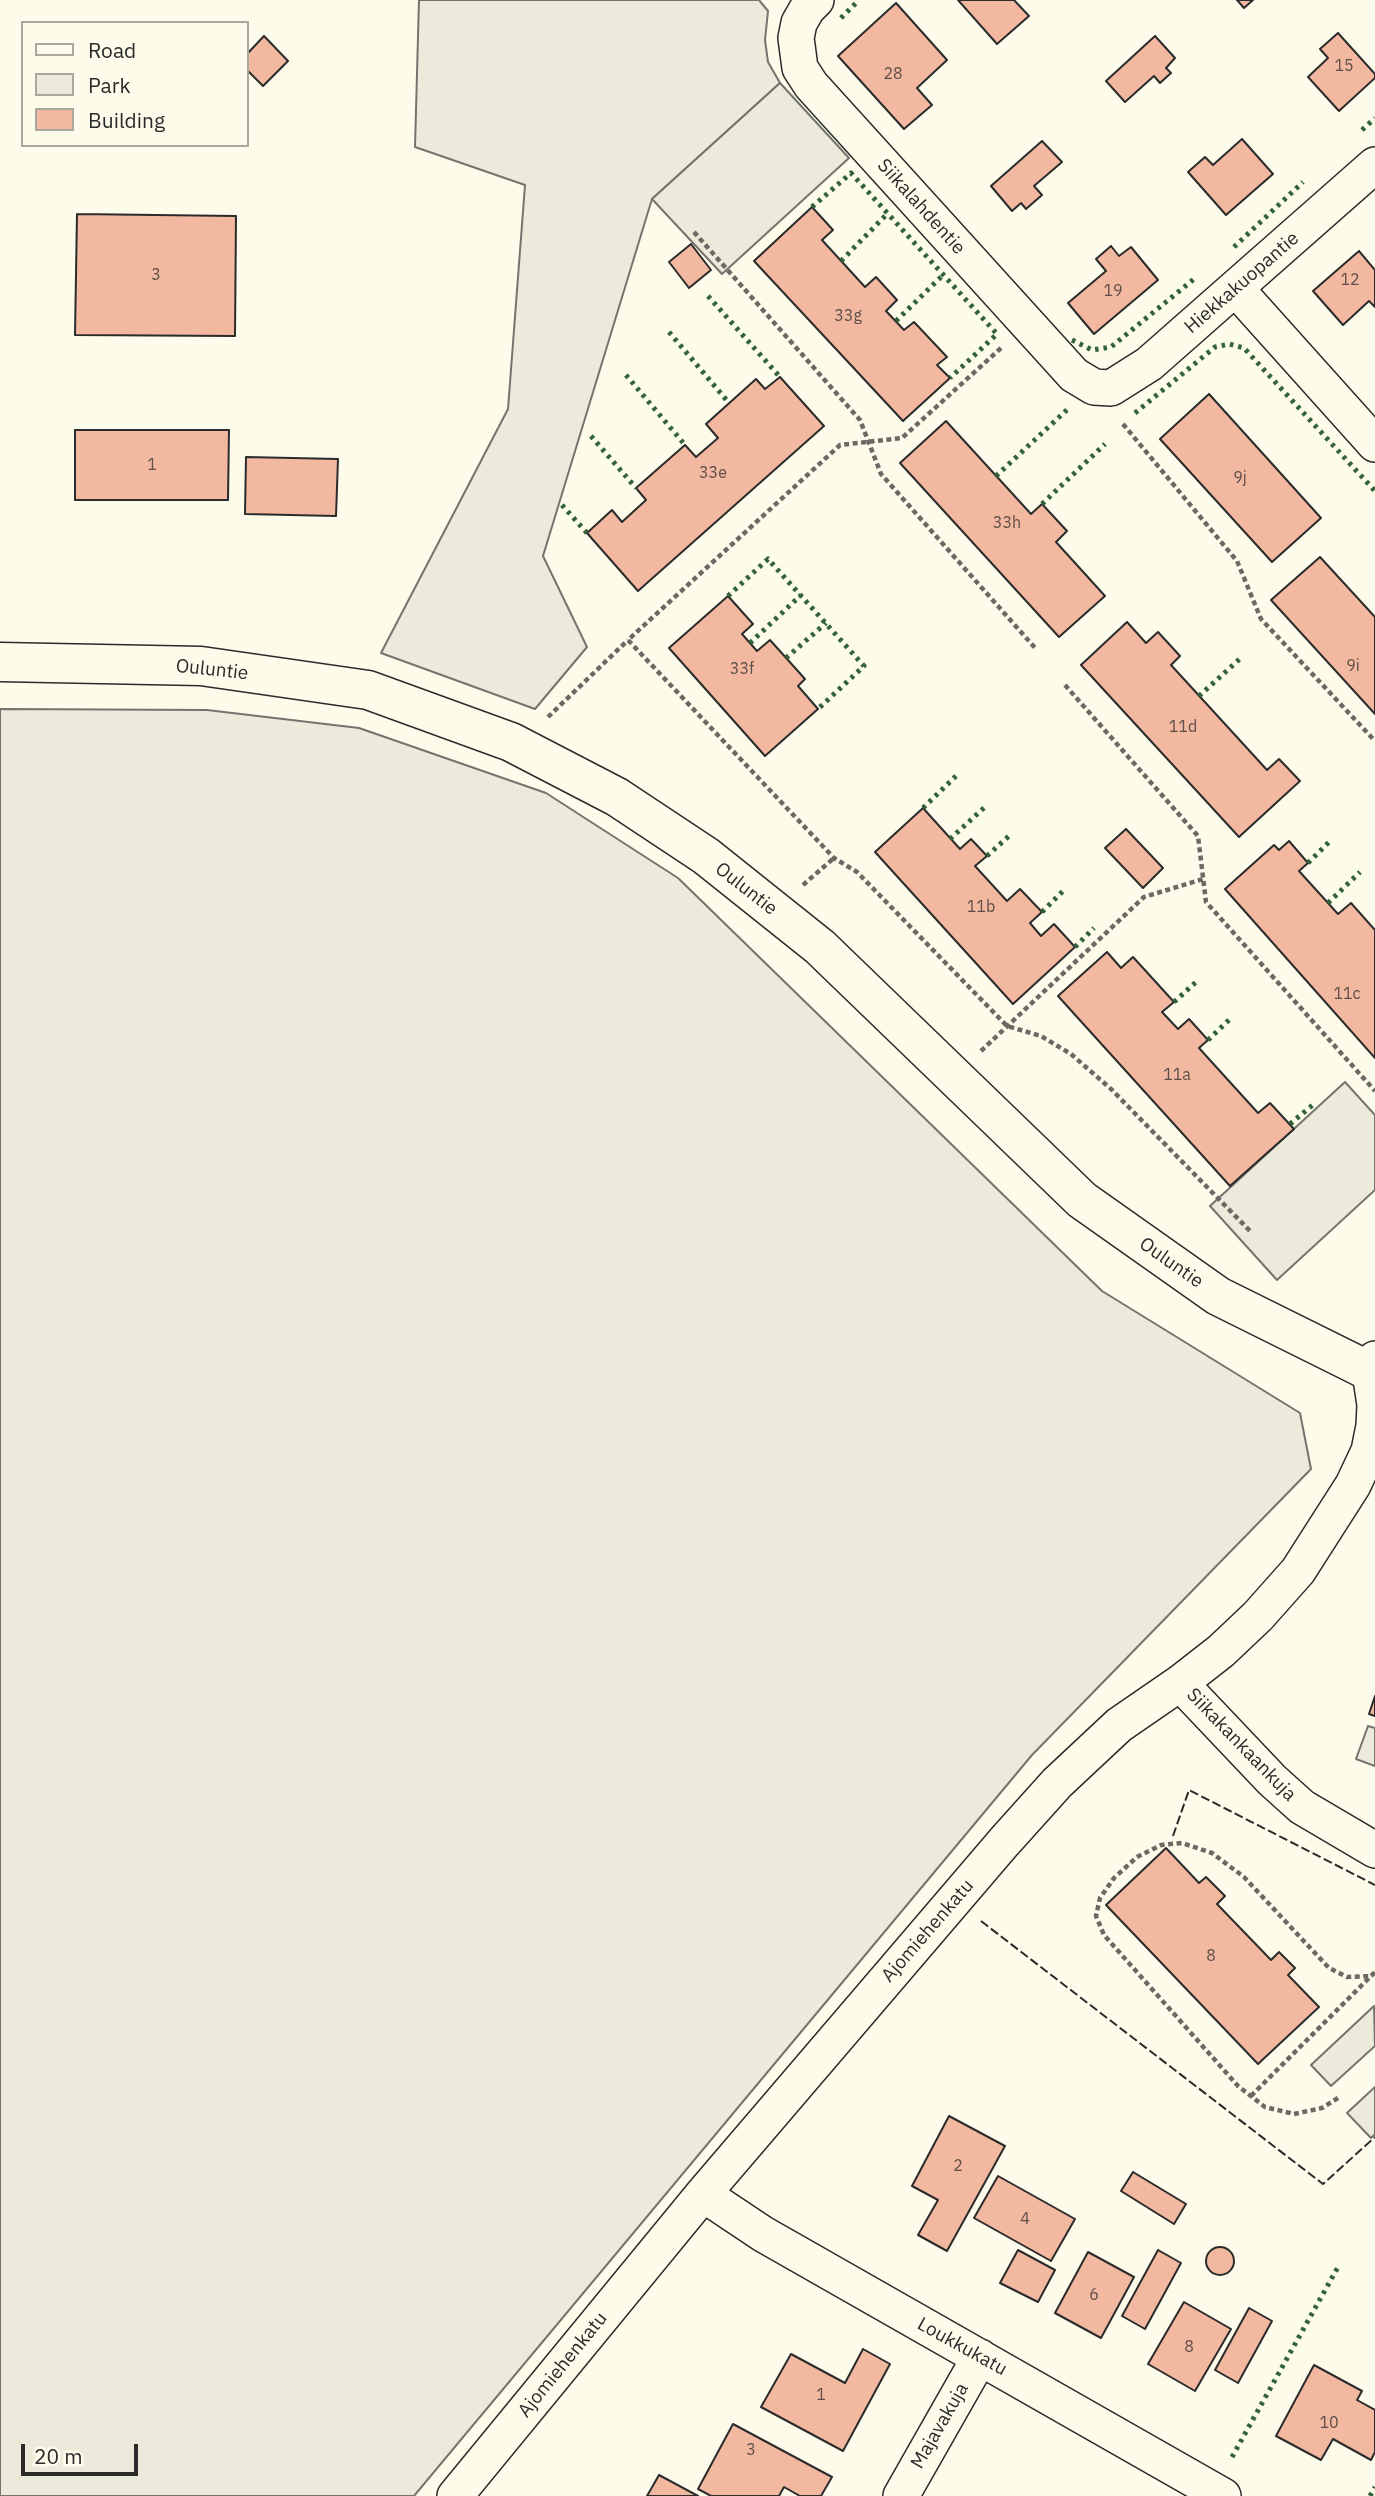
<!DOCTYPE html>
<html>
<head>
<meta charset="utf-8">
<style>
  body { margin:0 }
  #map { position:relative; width:1375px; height:2496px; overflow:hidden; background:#fdfbea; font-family:"IBM Plex Sans",sans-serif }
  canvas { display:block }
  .legend { position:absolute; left:21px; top:21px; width:228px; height:126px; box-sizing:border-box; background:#fdfbea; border:2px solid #a9a89e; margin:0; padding:9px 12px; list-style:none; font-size:21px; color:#2b2b2b }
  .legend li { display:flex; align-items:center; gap:14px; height:35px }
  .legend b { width:35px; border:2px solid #a9a89e }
  .scale { position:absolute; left:21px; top:2444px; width:117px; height:32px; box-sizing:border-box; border:4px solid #2b2b2b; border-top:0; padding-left:9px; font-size:21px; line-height:24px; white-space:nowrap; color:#2b2b2b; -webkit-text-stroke:5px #fdfbea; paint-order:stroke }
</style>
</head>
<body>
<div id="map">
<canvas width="1375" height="2496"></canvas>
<ul class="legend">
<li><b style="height:9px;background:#fdfbea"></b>Road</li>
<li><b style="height:19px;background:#ecebdb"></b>Park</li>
<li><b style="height:19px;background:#f2b8a0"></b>Building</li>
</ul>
<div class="scale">20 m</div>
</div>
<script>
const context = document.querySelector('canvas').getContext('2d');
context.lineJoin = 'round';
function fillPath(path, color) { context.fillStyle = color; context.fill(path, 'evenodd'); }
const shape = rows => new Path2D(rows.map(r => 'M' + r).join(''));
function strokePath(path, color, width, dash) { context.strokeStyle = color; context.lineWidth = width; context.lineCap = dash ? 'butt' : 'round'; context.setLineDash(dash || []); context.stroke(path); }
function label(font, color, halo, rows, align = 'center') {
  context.font = font + ' "IBM Plex Sans",sans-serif'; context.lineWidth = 5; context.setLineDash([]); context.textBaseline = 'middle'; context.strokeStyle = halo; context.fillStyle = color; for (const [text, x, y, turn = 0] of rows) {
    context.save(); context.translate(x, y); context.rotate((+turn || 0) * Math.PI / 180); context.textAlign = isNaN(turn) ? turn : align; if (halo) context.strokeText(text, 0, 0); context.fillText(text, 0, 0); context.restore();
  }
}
const green = shape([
  [419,0,759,0,768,11,765,40,768,62,780,83,652,199,543,556,587,647,535,709,381,653,508,409,525,185,415,147,419,0],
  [0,709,207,710,359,728,546,793,678,878,1102,1291,1300,1413,1311,1469,1032,1755,414,2496,0,2496,0,709]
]);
fillPath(green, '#ecebdb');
strokePath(green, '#74746e', 2);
const parking = shape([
  [780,83,849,158,722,274,652,199,780,83],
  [1345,1082,1375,1115,1375,1190,1277,1280,1210,1206,1345,1082],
  [1368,1726,1375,1728,1375,1766,1356,1759,1368,1726],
  [1374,2006,1375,2046,1331,2086,1311,2065,1374,2006],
  [1375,2087,1375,2134,1371,2138,1347,2113,1375,2087]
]);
fillPath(parking, '#eceadb');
strokePath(parking, '#74746e', 2);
const building = shape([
  [958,0,1014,0,1029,16,997,44,958,0],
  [1237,0,1253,0,1244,8,1237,0],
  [896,3,947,60,917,88,932,105,904,129,838,56,896,3],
  [1338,33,1375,74,1375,78,1339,111,1308,77,1328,58,1320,49,1338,33],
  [264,36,288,61,263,86,247,70,247,54,264,36],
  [1155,36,1175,58,1166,68,1171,73,1160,83,1154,76,1125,102,1106,81,1155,36],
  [1242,139,1273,174,1226,215,1188,172,1205,157,1213,165,1242,139],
  [1042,141,1062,162,1034,186,1042,195,1026,209,1021,203,1012,211,991,186,1042,141],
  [812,207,833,230,822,240,865,287,876,277,897,300,886,311,904,330,914,322,947,357,937,365,950,378,903,421,754,261,812,207],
  [77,214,236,216,235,336,75,335,77,214],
  [691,244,711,270,689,288,669,262,691,244],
  [1111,246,1119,256,1131,247,1158,280,1094,334,1068,303,1106,271,1096,259,1111,246],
  [1359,251,1375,270,1375,307,1369,301,1343,325,1313,291,1359,251],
  [780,377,824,426,638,591,587,533,612,510,622,522,646,500,636,488,685,445,696,457,718,438,706,424,756,379,765,389,780,377],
  [1209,394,1321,518,1272,562,1160,439,1209,394],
  [946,421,1031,514,1042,504,1067,531,1056,542,1105,596,1059,637,900,463,946,421],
  [75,430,229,430,228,500,75,500,75,430],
  [246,457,338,459,336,516,245,514,246,457],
  [1320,557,1375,617,1375,714,1271,600,1320,557],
  [728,596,753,624,742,634,757,651,770,640,805,679,798,686,818,709,765,756,669,648,728,596],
  [1127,622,1146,643,1158,632,1180,656,1171,665,1267,770,1279,759,1300,781,1239,837,1081,665,1127,622],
  [923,808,960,849,971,839,987,856,975,866,1007,901,1020,889,1042,912,1030,923,1041,936,1054,924,1075,947,1013,1004,875,852,923,808],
  [1126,829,1163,868,1143,888,1105,848,1126,829],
  [1289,841,1308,863,1299,871,1338,914,1351,903,1375,930,1375,1058,1225,889,1274,845,1279,850,1289,841],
  [1107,952,1121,968,1133,957,1174,1002,1162,1012,1178,1029,1189,1019,1208,1040,1199,1048,1258,1113,1270,1103,1294,1129,1230,1186,1058,996,1107,952],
  [1375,1696,1375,1716,1369,1714,1375,1696],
  [1166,1848,1199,1883,1206,1877,1225,1896,1217,1904,1271,1960,1279,1952,1295,1968,1288,1975,1319,2007,1258,2064,1106,1905,1166,1848],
  [949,2116,1005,2146,947,2251,918,2235,938,2200,912,2186,949,2116],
  [1133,2172,1186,2204,1174,2224,1121,2191,1133,2172],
  [998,2176,1075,2219,1051,2261,974,2218,998,2176],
  '1206 2261a14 14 0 1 1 28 0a14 14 0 1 1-28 0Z',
  [1018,2250,1055,2270,1038,2302,1000,2283,1018,2250],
  [1158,2250,1181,2263,1145,2329,1122,2316,1158,2250],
  [1088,2252,1134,2277,1101,2338,1055,2313,1088,2252],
  [1184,2302,1231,2329,1195,2391,1148,2364,1184,2302],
  [1249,2308,1272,2321,1238,2383,1215,2370,1249,2308],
  [863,2349,890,2364,843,2451,761,2407,791,2354,845,2383,863,2349],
  [1314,2365,1362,2391,1357,2400,1375,2410,1375,2452,1371,2460,1333,2439,1321,2460,1276,2436,1314,2365],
  [733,2424,832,2477,821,2496,800,2496,784,2487,779,2496,711,2496,698,2489,733,2424],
  [659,2475,698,2496,647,2496,659,2475]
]);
fillPath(building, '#f2b8a0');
strokePath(building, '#2b2b2b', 2);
const street = shape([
  [816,0,807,9,799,23,796,38,800,68,811,85,1074,375,1094,387,1111,388,1149,364,1375,165],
  [1236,289,1375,444],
  [1180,1683,1272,1780,1302,1807,1375,1850],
  [703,2194,763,2234,1223,2496],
  [455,2496,703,2194,1004,1842,1057,1783,1119,1725,1180,1683,1221,1651,1258,1616,1298,1571,1353,1485,1369,1451,1374,1426,1375,1405,1370,1372,1375,1359],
  [901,2496,980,2357]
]);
const secondary = shape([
  [0,662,201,666,368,690,511,742,617,797,706,856,820,947,1082,1200,1218,1296,1375,1374]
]);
strokePath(street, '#2b2b2b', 38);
strokePath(secondary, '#2b2b2b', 41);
strokePath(shape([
  [694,232,860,420,881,474,1036,649],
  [1001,348,902,438,840,445,628,640,834,858,857,872,1007,1026,1041,1036,1071,1054,1111,1089,1252,1233],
  [1123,424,1237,561,1261,619,1375,741],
  [1065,685,1198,836,1206,902,1375,1091],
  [548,717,628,640],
  [803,885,834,858],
  [981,1051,1144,897,1203,879],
  [1251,2096,1375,1972],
  [1338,2098,1322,2108,1294,2114,1265,2107,1238,2086,1104,1935,1096,1916,1100,1898,1114,1878,1137,1857,1161,1845,1182,1843,1212,1853,1244,1877,1329,1968,1347,1977,1372,1976]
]), '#6a6964', 4.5, [5, 3.5]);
strokePath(street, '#fdfbea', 35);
strokePath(secondary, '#fdfbea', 38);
strokePath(shape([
  [841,18,859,0],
  [1362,130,1375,118],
  [812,207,851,173,997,334,950,378],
  [1234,247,1303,182],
  [841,261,888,213],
  [708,296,780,377],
  [896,321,943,275],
  [669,332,729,403],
  [1072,340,1092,350,1111,347,1194,279],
  [626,375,685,445],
  [1135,413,1215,347,1229,344,1244,348,1375,491],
  [591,436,636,488],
  [996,476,1070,407],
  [1042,504,1105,444],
  [562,505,587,533],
  [728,596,768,559,864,666,818,709],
  [750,643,801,595],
  [786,658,826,623],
  [1199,696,1243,656],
  [923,808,956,776],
  [950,839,986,806],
  [987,856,1010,835],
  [1308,863,1332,839],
  [1328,903,1360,872],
  [1042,912,1063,891],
  [1075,947,1094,928],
  [1174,1002,1196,982],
  [1208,1040,1231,1018],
  [1290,1124,1315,1103],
  [1232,2457,1338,2267],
  [1370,2496,1375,2487]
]), '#34623c', 5, [3.5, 5]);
strokePath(shape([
  [1173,1836,1189,1790,1375,1885],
  [981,1921,1323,2184,1375,2137]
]), '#2b2b2b', 2, [9, 3.5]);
label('16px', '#5d4e48', null, [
  ["15",1344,66],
  ["28",893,74],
  ["3",156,275],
  ["12",1350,280],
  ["19",1113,291],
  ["33g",848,316],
  ["1",152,465],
  ["33e",713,473],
  ["9j",1240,478],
  ["33h",1007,523],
  ["9i",1353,666],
  ["33f",742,669],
  ["11d",1183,727],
  ["11b",981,907],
  ["11c",1347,994],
  ["11a",1177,1075],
  ["8",1211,1956],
  ["2",958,2166],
  ["4",1025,2219],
  ["6",1094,2295],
  ["8",1189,2347],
  ["1",821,2395],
  ["10",1329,2423],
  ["3",751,2450]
]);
label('19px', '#2b2b2b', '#fdfbea', [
  ["Siikalahdentie",921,207,48],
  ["Hiekkakuopantie",1242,283,-41],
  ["Ouluntie",212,670,6],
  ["Ouluntie",746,889,38],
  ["Ouluntie",1171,1263,35],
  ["Siikakankaankuja",1241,1745,46],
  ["Ajomiehenkatu",928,1931,-49],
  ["Loukkukatu",962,2347,29],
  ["Ajomiehenkatu",563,2365,-51],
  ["Majavakuja",940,2426,-60]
]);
</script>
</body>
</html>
